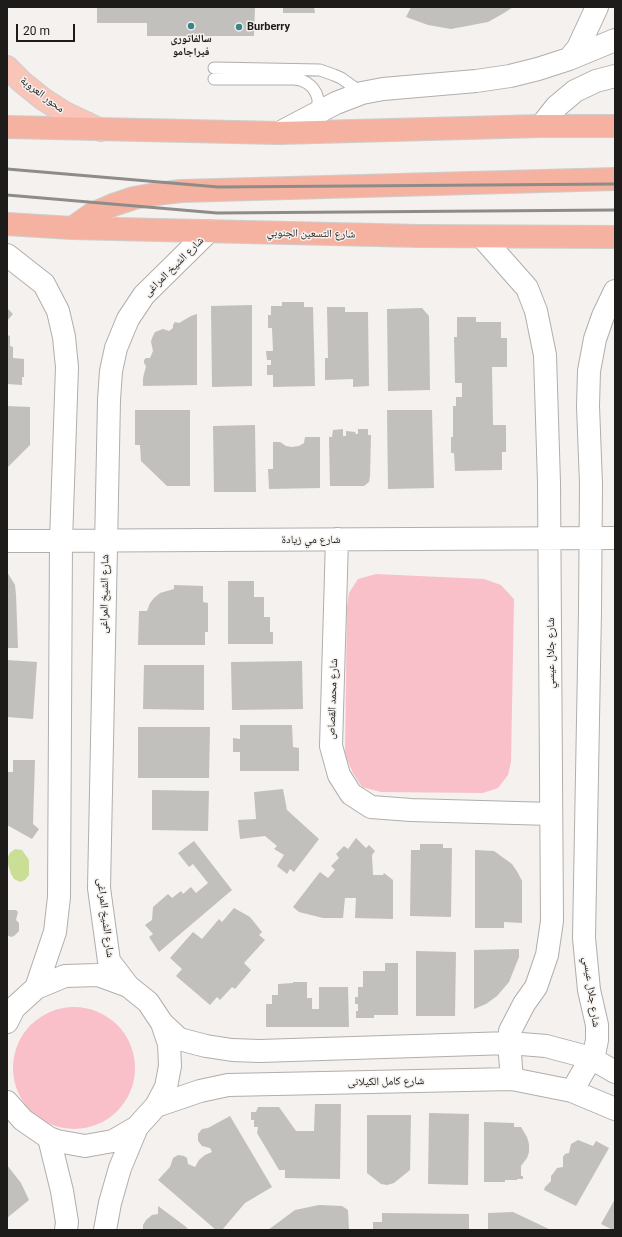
<!DOCTYPE html>
<html>
<head>
<meta charset="utf-8">
<style>
  body { margin:0 }
  #map { position:relative; width:622px; height:1237px; overflow:hidden; background:#f4f1ee; font-family:Roboto,sans-serif }
  canvas { display:block }
  .frame { position:absolute; inset:0; border:8px solid #1d1c1a; pointer-events:none }
  .scale { position:absolute; left:16px; top:24px; width:59px; height:18px; box-sizing:border-box; border:2px solid #1d1c1a; border-top:0; padding-left:5px; font-size:12px; line-height:14px; white-space:nowrap; color:#1d1c1a; -webkit-text-stroke:3px #f4f1ee; paint-order:stroke }
</style>
</head>
<body>
<div id="map">
<canvas width="622" height="1237"></canvas>
<div class="frame"></div>
<div class="scale">20 m</div>
</div>
<script>
const context = document.querySelector('canvas').getContext('2d');
context.lineJoin = 'round';
function fillPath(path, color) { context.fillStyle = color; context.fill(path, 'evenodd'); }
const shape = rows => new Path2D(rows.map(r => 'M' + r).join(''));
function strokePath(path, color, width, dash) { context.strokeStyle = color; context.lineWidth = width; context.lineCap = dash ? 'butt' : 'round'; context.setLineDash(dash || []); context.stroke(path); }
function label(font, color, halo, rows, align = 'center') {
  context.font = font + ' Roboto,"Noto Naskh Arabic",sans-serif'; context.lineWidth = 3; context.setLineDash([]); context.textBaseline = 'middle'; context.strokeStyle = halo; context.fillStyle = color; for (const [text, x, y, turn = 0] of rows) {
    context.save(); context.translate(x, y); context.rotate((+turn || 0) * Math.PI / 180); context.textAlign = isNaN(turn) ? turn : align; if (halo) context.strokeText(text, 0, 0); context.fillText(text, 0, 0); context.restore();
  }
}
fillPath(shape([
  [376,574,484,579,501,585,514,599,511,762,508,775,498,788,483,793,381,792,362,787,353,773,345,755,347,607,349,593,358,579],
  '13 1068a61 61 0 1 1 122 0a61 61 0 1 1-122 0Z'
]), '#f9c0ca');
fillPath(shape([
  [15,849,22,850,29,860,29,875,25,880,20,882,14,879,11,874,8,864,8,857,10,853]
]), '#cbde95');
fillPath(shape([
  [97,7,255,7,254,36,147,36,147,23,97,23],
  [283,7,314,7,315,13,283,13],
  [411,7,513,7,504,13,488,22,451,29,428,25,406,17],
  [282,302,304,302,304,307,313,307,315,386,273,387,273,375,267,375,267,365,271,365,271,360,267,360,266,351,273,351,272,328,268,328,268,315,271,315,271,306,282,306],
  [252,305,252,386,212,387,211,306],
  [327,307,345,307,345,312,368,312,369,386,353,387,353,379,325,380,325,358,328,358],
  [7,308,13,314,7,321],
  [422,308,429,316,430,390,388,391,387,309],
  [197,314,197,385,143,386,143,378,146,366,144,363,144,360,146,358,150,358,153,351,151,342,152,338,155,332,163,329,169,331,173,328,173,325,175,322,179,323,191,316],
  [457,317,476,317,476,322,501,322,501,338,507,338,507,367,492,367,493,425,506,425,506,452,502,452,502,470,455,471,454,453,451,453,451,437,453,437,453,406,456,406,456,397,462,397,462,383,455,383,454,337,457,337],
  [7,335,10,336,10,346,13,347,13,358,24,359,24,377,22,377,22,385,7,384],
  [7,406,30,407,30,445,7,468],
  [135,410,190,410,190,486,167,486,141,461,140,445,135,445],
  [387,410,432,410,434,488,388,489],
  [255,425,256,492,214,492,213,426],
  [343,429,343,436,346,436,346,431,355,432,356,434,358,434,358,429,368,429,368,435,371,435,370,476,369,482,364,486,330,486,329,437,332,437,333,430],
  [305,437,320,437,320,488,269,489,268,469,273,469,273,442,280,442,286,446,292,447,299,446,304,443],
  [7,572,15,585,16,595,18,648,7,648],
  [228,581,254,581,254,597,264,597,264,617,270,617,270,632,273,632,273,644,228,644],
  [174,585,203,586,203,602,208,603,208,632,205,632,205,645,138,645,139,611,147,611,150,603,154,598,160,593,174,589],
  [7,660,37,662,33,719,7,717],
  [302,661,303,709,232,710,231,662],
  [144,665,204,665,204,710,143,709],
  [240,725,292,725,293,747,299,748,299,771,240,771,240,752,233,752,233,738,240,739],
  [138,727,210,727,209,778,138,778],
  [13,760,35,760,33,824,39,829,32,839,7,825,7,772,13,772],
  [283,789,287,810,319,839,294,872,290,869,287,874,277,866,284,855,274,849,277,846,265,836,240,839,238,820,256,819,254,792],
  [152,790,209,791,208,831,152,830],
  [356,838,366,848,369,845,375,851,372,855,373,875,383,875,384,873,393,880,393,919,355,918,356,898,345,898,343,918,323,918,299,912,293,907,320,872,328,878,335,870,331,866,339,858,336,854,344,846,348,849],
  [194,841,232,890,159,952,149,937,153,934,145,925,152,920,153,907,168,894,172,898,181,891,183,894,191,887,196,893,208,883,193,864,189,867,178,853],
  [420,844,443,844,443,848,452,848,451,917,410,916,411,850,420,850],
  [475,850,494,851,512,864,518,873,522,881,522,923,504,922,504,928,475,928],
  [234,908,250,917,262,932,259,935,265,940,244,963,251,970,235,989,232,987,220,1000,217,997,210,1005,176,976,182,969,170,958,193,932,202,939,219,919,222,922],
  [7,910,16,910,18,912,16,920,19,923,19,931,14,936,11,937,7,935],
  [519,949,519,957,509,982,497,996,486,1004,474,1009,474,950],
  [416,951,456,952,455,1016,416,1016],
  [385,963,398,963,398,1015,374,1015,374,1018,356,1018,356,1011,358,1011,358,1004,355,1004,355,997,358,997,358,987,363,987,363,971,385,971],
  [293,982,307,982,307,998,312,998,312,1009,319,1009,319,987,348,987,349,1027,266,1027,266,1004,272,1004,272,995,278,995,278,984,293,983],
  [315,1104,341,1104,340,1179,285,1178,285,1170,279,1170,257,1133,258,1127,254,1127,254,1120,251,1120,251,1112,256,1112,258,1107,279,1107,296,1131,314,1131],
  [429,1113,469,1114,468,1185,428,1184],
  [367,1115,411,1115,410,1170,394,1183,387,1185,381,1184,367,1173],
  [230,1116,272,1187,245,1203,222,1230,216,1230,158,1180,170,1167,173,1158,178,1155,184,1156,187,1158,188,1164,195,1167,199,1160,205,1155,212,1152,210,1148,202,1146,198,1141,198,1134,202,1129,208,1128],
  [484,1122,514,1123,514,1127,521,1127,527,1137,529,1144,529,1152,527,1158,521,1166,521,1176,523,1176,523,1179,517,1179,517,1180,505,1180,505,1182,484,1182],
  [578,1140,593,1146,596,1141,609,1148,576,1206,544,1190,545,1187,551,1181,551,1176,555,1171,557,1168,563,1167,563,1157,565,1154,569,1153,571,1144],
  [7,1165,21,1183,29,1200,7,1218],
  [615,1199,615,1230,613,1230,601,1224],
  [319,1205,342,1206,348,1210,349,1230,268,1230,295,1210],
  [158,1206,185,1226,189,1230,143,1230,143,1225,146,1220,152,1215,158,1214],
  [513,1212,551,1230,488,1230,488,1213],
  [382,1213,469,1214,469,1230,373,1230,373,1222,382,1222]
]), '#c1c0bc');
const service = shape([
  [214,68,320,70,334,75,341,78,362,93],
  [214,79,294,79,301,80,307,83,312,87,316,93,318,99,318,112]
]);
const minor = shape([
  [482,237,527,288,536,311,545,355,549,483,552,921,547,955,536,987,524,1004,510,1031,509,1043,512,1079],
  [7,255,44,284,58,311,64,337,67,367,61,541,59,897,55,932,36,988],
  [337,539,331,746,339,775,351,794,371,807,411,810,551,814],
  [7,541,615,538],
  [128,986,109,961,99,888,109,400,111,371,116,348,128,319,144,295,209,231],
  [7,1022,14,1008,36,988,65,976,98,975,128,986,148,1002,162,1023,169,1044,170,1066,166,1087,156,1106,137,1127,113,1141,85,1146,57,1141,49,1138,23,1120,7,1102],
  [162,1023,179,1039,206,1046,232,1050,260,1051,509,1043,546,1046,591,1058,615,1072],
  [572,1091,591,1058,595,1050,597,1040,597,1025,589,990,584,938,590,611,591,484,588,406,589,371,595,339,603,316,615,291],
  [156,1106,200,1091,228,1085,512,1079,572,1091,615,1109],
  [49,1138,62,1191,67,1222,66,1230],
  [105,1230,110,1203,120,1168,137,1127]
]);
const tertiary = shape([
  [569,59,578,48,597,7],
  [541,126,556,107,575,91,596,81,615,76],
  [279,133,336,103,362,93,383,89,476,81,510,76,538,69,569,59,615,40]
]);
const primary = shape([
  [7,67,22,82,43,99,65,113,101,130]
]);
const trunk = shape([
  [7,127,279,133,541,126,615,126],
  [7,224,72,228,419,236,615,237],
  [72,228,92,214,113,205,134,198,156,194,181,191,615,179]
]);
strokePath(service, '#b1aeab', 13);
strokePath(minor, '#b1aeab', 24);
strokePath(tertiary, '#b1aeab', 24);
strokePath(primary, '#cdcdcd', 24);
strokePath(trunk, '#cdcdcd', 24);
strokePath(service, '#fff', 11);
strokePath(minor, '#fff', 22);
strokePath(tertiary, '#fff', 22);
strokePath(primary, '#f8c5b8', 22);
strokePath(trunk, '#f6b2a0', 22);
strokePath(shape([
  [7,169,218,187,615,184],
  [7,195,217,213,615,210]
]), '#8e8c89', 3);
for (const [x, y, r, color] of [
  [191,26,4,"#3b838b"],
  [239,27,4,"#3b838b"]
]) { const dot = new Path2D(); dot.arc(x, y, r, 0, 2 * Math.PI); context.fillStyle = color; context.fill(dot); strokePath(dot, '#f4f1ee', 1.5); }
label('bold 11px', '#1d1c1a', '#f4f1ee', [
  ["Burberry",247,27],
  ["سالفاتورى",191,39,"center"],
  ["فيراجامو",191,52,"center"]
], 'left');
label('11px', '#1d1c1a', '#f4f1ee', [
  ["محور العروبة",42,95,37],
  ["شارع التسعين الجنوبي",311,234,1],
  ["شارع الشيخ المراغى",174,267,-45],
  ["شارع مي زيادة",311,540],
  ["شارع الشيخ المراغى",105,594,-89],
  ["شارع جلال عيسي",551,653,-90],
  ["شارع محمد القصاص",333,699,-88],
  ["شارع الشيخ المراغى",105,918,83],
  ["شارع جلال عيسي",591,992,82],
  ["شارع كامل الكيلانى",386,1082,-1]
]);
</script>
</body>
</html>
